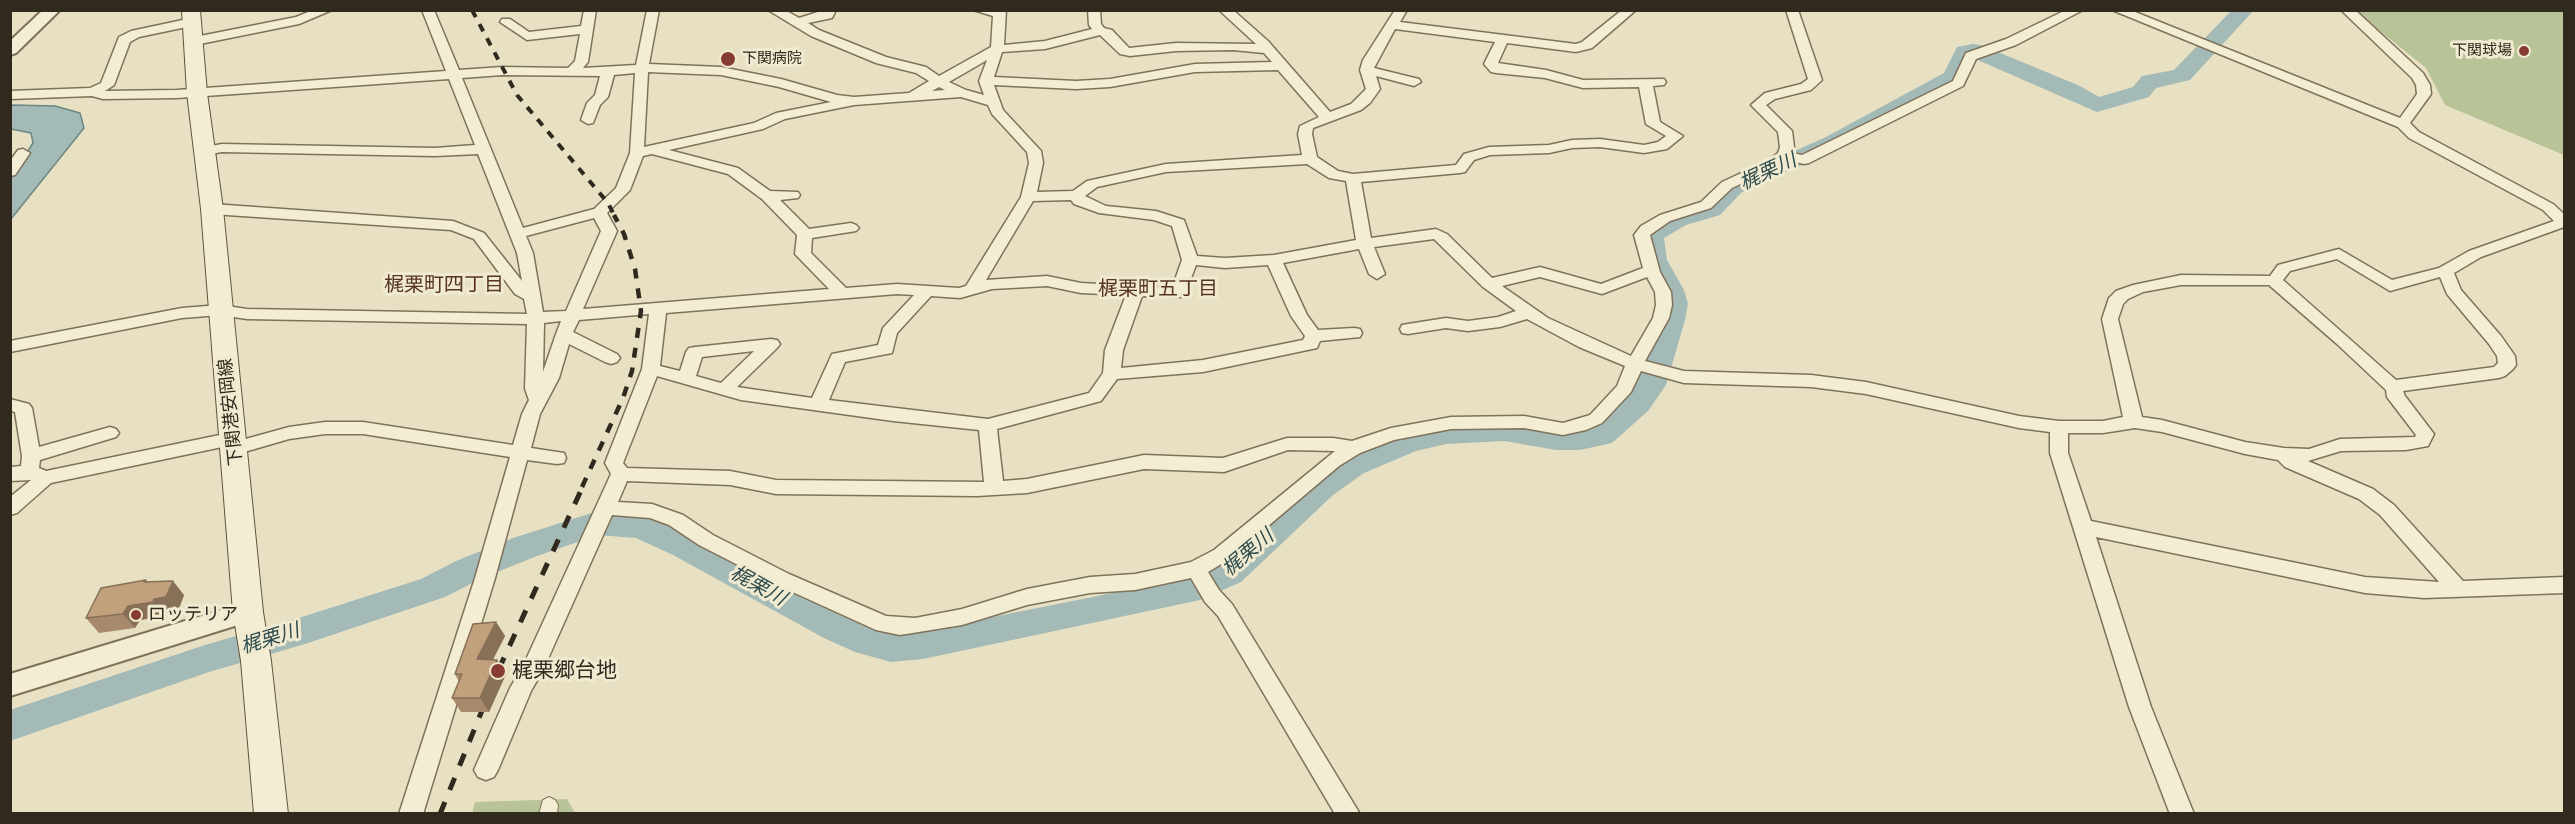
<!DOCTYPE html>
<html>
<head>
<meta charset="utf-8">
<style>
  body { margin:0 }
  #map { position:relative; width:2575px; height:824px; overflow:hidden; background:#e7e0c2; font-family:"IBM Plex Serif",serif }
  canvas { display:block }
  .frame { position:absolute; inset:0; border:12px solid #30291e; pointer-events:none }
</style>
</head>
<body>
<div id="map">
<canvas width="2575" height="824"></canvas>
<div class="frame"></div>
</div>
<script>
const context = document.querySelector('canvas').getContext('2d');
context.lineJoin = 'round';
function fillPath(path, color) { context.fillStyle = color; context.fill(path, 'evenodd'); }
const shape = rows => new Path2D(rows.map(r => 'M' + r).join(''));
function strokePath(path, color, width, dash) { context.strokeStyle = color; context.lineWidth = width; context.lineCap = dash ? 'butt' : 'round'; context.setLineDash(dash || []); context.stroke(path); }
function label(font, color, halo, rows, align = 'center') {
  context.font = font + ' "IBM Plex Serif","Noto Sans JP",serif'; context.lineWidth = 6; context.setLineDash([]); context.textBaseline = 'middle'; context.strokeStyle = halo; context.fillStyle = color; for (const [text, x, y, turn = 0] of rows) {
    context.save(); context.translate(x, y); context.rotate((+turn || 0) * Math.PI / 180); context.textAlign = isNaN(turn) ? turn : align; if (halo) context.strokeText(text, 0, 0); context.fillText(text, 0, 0); context.restore();
  }
}
fillPath(shape([
  [2355,11,2564,11,2564,155,2445,105,2426,68],
  [567,799,575,813,472,814,475,802]
]), '#b9c398');
const water = shape([
  [11,105,55,106,80,113,84,128,11,219,11,177,33,143,31,133,11,129,11,105]
]);
fillPath(water, '#a4bab6');
strokePath(water, '#6c8783', 1.5);
fillPath(shape([
  [2232,10,2254,10,2190,80,2156,88,2149,97,2097,112,1973,58,1961,82,1840,148,1742,192,1720,215,1686,225,1664,238,1667,260,1684,290,1688,304,1685,320,1666,385,1648,411,1612,443,1580,450,1556,450,1504,441,1446,444,1416,451,1364,473,1333,495,1241,582,1200,600,923,659,891,662,855,652,824,638,673,555,636,538,598,535,537,556,480,579,445,597,305,644,209,672,10,741,10,710,205,645,305,616,421,579,456,561,513,538,598,511,619,511,654,519,697,537,848,618,891,634,923,631,1182,579,1217,564,1311,479,1342,457,1398,435,1446,424,1504,421,1556,430,1592,427,1626,397,1637,383,1657,320,1660,304,1656,290,1641,260,1638,236,1642,231,1653,222,1668,215,1702,205,1724,182,1824,138,1944,73,1957,47,1973,44,1981,45,2080,86,2099,97,2133,87,2142,76,2174,70,2232,10]
]), '#a4bab6');
const pedestrian = shape([
  [549,797,555,800,558,805,557,814,539,814,543,800,549,797]
]);
const minor = shape([
  [313,10,332,10,299,24,195,45,189,41,195,37,296,17,313,10],
  [422,10,434,10,459,70,502,67,568,68,575,61,580,34,527,40,500,22,502,19,510,19,529,32,581,26,584,10,596,10,588,62,583,68,636,65,647,10,659,10,649,64,721,67,781,79,837,95,854,97,909,93,929,81,916,73,876,63,811,36,768,10,785,10,799,18,824,10,836,10,832,18,808,23,819,30,886,57,926,67,939,76,991,47,993,16,973,10,1006,10,1004,45,1045,41,1092,29,1089,25,1088,10,1100,10,1101,24,1104,28,1112,30,1129,48,1176,43,1256,44,1219,10,1233,10,1268,41,1330,112,1351,104,1366,89,1360,70,1363,60,1395,10,1407,10,1400,22,1576,44,1582,42,1622,10,1636,10,1592,48,1576,52,1507,43,1498,63,1546,70,1583,80,1664,79,1666,82,1664,85,1653,86,1660,122,1683,136,1667,149,1644,153,1600,147,1572,148,1549,153,1490,155,1474,160,1465,172,1460,173,1361,182,1371,238,1436,229,1447,234,1492,278,1540,267,1601,284,1643,268,1634,235,1641,226,1660,215,1701,202,1722,182,1769,160,1778,153,1780,147,1778,132,1751,105,1765,93,1801,84,1808,79,1786,10,1798,10,1822,80,1811,90,1775,99,1766,105,1792,131,1794,147,1792,153,1802,155,1953,81,1966,53,2006,39,2066,10,2083,10,2016,45,1976,59,1963,86,1809,163,1804,164,1787,160,1779,166,1732,188,1711,208,1670,221,1650,235,1660,272,1671,292,1672,305,1669,318,1645,361,1684,371,1811,375,1866,382,2019,416,2059,421,2103,421,2123,417,2102,319,2109,298,2116,291,2133,285,2181,275,2270,276,2278,265,2339,249,2392,280,2439,268,2469,251,2554,221,2543,210,2409,138,2398,127,2112,10,2130,10,2400,118,2417,94,2416,85,2412,78,2341,10,2355,10,2423,73,2430,85,2431,94,2410,123,2419,132,2553,204,2564,214,2564,227,2481,257,2454,273,2461,290,2501,336,2515,356,2516,365,2513,369,2505,376,2499,378,2403,391,2405,396,2434,434,2428,446,2406,450,2341,451,2308,461,2373,489,2394,505,2463,581,2564,577,2564,593,2424,598,2365,593,2096,537,2151,707,2194,814,2170,814,2129,707,2050,453,2050,432,2019,428,1866,394,1811,387,1684,383,1641,371,1631,392,1602,423,1586,430,1563,435,1524,428,1451,429,1394,440,1360,453,1339,466,1228,560,1208,572,1219,590,1232,604,1360,814,1335,814,1218,616,1205,602,1191,578,1135,590,1090,593,1027,605,962,625,900,635,876,630,775,584,699,545,669,525,650,518,612,515,543,670,531,691,498,770,494,777,486,780,478,777,474,770,510,688,523,666,611,474,605,463,642,369,649,314,579,320,573,332,617,354,620,358,617,362,611,364,605,362,569,344,559,378,540,414,531,448,564,453,566,458,564,463,557,464,527,460,495,578,423,814,399,814,475,578,510,457,363,434,325,434,289,439,234,455,227,454,225,449,227,446,51,483,17,513,10,515,10,497,31,480,10,481,10,467,21,466,22,456,15,412,10,411,10,399,29,404,32,408,39,447,110,427,116,429,119,433,116,437,40,460,39,468,46,471,234,432,240,434,243,438,242,440,289,427,325,422,363,422,513,445,522,414,529,400,525,389,527,324,247,319,220,315,182,318,10,352,10,341,182,308,220,305,247,309,527,314,524,299,515,294,474,239,451,230,212,214,204,209,212,204,453,221,484,233,522,281,517,253,478,154,435,156,222,152,205,155,198,151,200,148,222,144,435,148,475,145,449,79,177,98,103,99,92,96,10,99,10,91,90,88,101,83,119,37,131,31,192,18,198,22,196,25,139,37,130,42,114,85,105,91,177,90,446,71,422,10],
  [1395,29,1495,42,1484,64,1491,72,1496,73,1545,78,1583,88,1639,87,1646,124,1666,136,1658,142,1644,145,1600,139,1572,140,1549,145,1489,147,1464,154,1456,165,1353,174,1338,171,1317,157,1312,134,1313,128,1361,110,1370,103,1380,89,1376,76,1414,86,1421,82,1419,79,1374,68,1395,29],
  [1100,35,1120,54,1130,56,1176,51,1233,50,1264,53,1272,62,1195,64,1110,79,1076,81,994,77,1002,52,1045,49,1100,35],
  [987,60,979,81,984,95,966,90,949,82,987,60],
  [1278,70,1319,117,1300,126,1298,134,1302,155,1166,164,1087,181,1073,191,1037,192,1043,163,1041,151,1003,110,994,85,1076,89,1110,87,1195,72,1278,70],
  [648,72,721,75,779,87,831,102,776,113,754,123,644,147,648,72],
  [635,73,630,153,616,188,594,209,523,228,462,78,502,75,600,76,595,95,587,103,581,120,588,124,593,123,600,105,608,97,614,75,635,73],
  [939,87,945,90,932,91,939,87],
  [961,97,988,105,992,114,1027,152,1029,163,1021,197,966,286,959,288,897,284,846,288,811,253,812,238,856,231,859,228,856,225,851,223,809,229,780,200,798,198,800,195,798,192,770,191,738,168,669,150,763,129,785,119,854,105,961,97],
  [652,154,728,174,762,199,797,235,795,254,829,289,583,309,617,231,607,213,630,190,643,156,652,154],
  [1307,164,1329,178,1346,181,1356,240,1274,255,1225,258,1197,256,1184,220,1156,211,1106,206,1085,196,1097,187,1166,172,1307,164],
  [1071,200,1074,204,1099,213,1154,220,1172,226,1182,260,1172,288,1081,283,1047,276,986,280,1033,201,1071,200],
  [594,218,601,231,566,311,543,312,533,253,526,236,594,218],
  [1434,239,1483,287,1516,311,1498,317,1468,321,1446,318,1408,324,1402,325,1400,329,1402,333,1408,334,1446,328,1468,331,1500,327,1527,319,1579,347,1625,366,1617,386,1590,415,1563,423,1524,416,1451,417,1391,428,1352,441,1333,438,1287,438,1223,458,1144,455,1027,479,1003,481,997,429,1101,401,1117,379,1203,372,1317,348,1320,341,1360,337,1362,333,1360,329,1354,328,1318,330,1307,315,1283,263,1359,249,1369,274,1377,279,1385,274,1374,247,1434,239],
  [2337,259,2390,291,2440,277,2447,294,2489,344,2497,356,2498,363,2494,367,2396,380,2283,280,2290,271,2337,259],
  [1196,265,1225,268,1268,265,1291,316,1305,336,1303,340,1203,360,1121,368,1123,350,1142,296,1184,297,1196,265],
  [1540,277,1602,294,1647,277,1655,292,1656,305,1653,318,1631,356,1548,318,1502,286,1540,277],
  [2181,285,2269,285,2337,344,2386,390,2387,397,2416,435,2415,437,2340,439,2309,449,2284,448,2245,442,2162,420,2142,417,2118,319,2123,304,2128,299,2143,292,2181,285],
  [1047,286,1081,293,1126,295,1105,350,1103,373,1089,393,988,419,829,400,845,362,892,353,897,333,931,296,960,298,992,289,1047,286],
  [897,294,914,295,883,328,878,345,832,354,812,398,737,387,777,348,780,344,777,340,771,339,695,347,689,348,686,352,680,371,660,366,666,313,897,294],
  [561,321,556,334,543,372,544,323,561,321],
  [754,351,721,383,696,376,702,357,754,351],
  [657,376,741,400,893,421,979,430,984,482,776,480,730,471,627,468,623,463,657,376],
  [2135,428,2162,432,2245,454,2278,460,2285,467,2359,499,2380,515,2439,582,2365,577,2091,521,2068,453,2068,433,2103,433,2135,428],
  [1288,450,1335,451,1214,550,1191,562,1135,574,1090,577,1027,589,962,609,915,618,886,616,789,574,713,535,683,515,652,504,618,502,627,481,730,485,776,494,977,496,1027,493,1144,469,1224,472,1288,450],
  [23,149,30,153,15,175,10,176,10,161,18,150,23,149]
]);
const tertiary = shape([
  [43,10,60,10,16,53,10,55,10,41,43,10],
  [248,602,257,605,261,612,257,619,10,696,10,674,248,602]
]);
const secondary = shape([
  [182,10,200,10,207,93,223,209,263,612,271,661,288,814,254,814,241,661,233,612,201,209,187,93,182,10]
]);
strokePath(pedestrian, '#7f725b', 2);
strokePath(minor, '#7f725b', 3);
strokePath(tertiary, '#7f725b', 4);
strokePath(secondary, '#60533f', 2);
fillPath(pedestrian, '#f3edd4');
fillPath(minor, '#f3edd4');
fillPath(tertiary, '#f3edd4');
fillPath(secondary, '#f3edd4');
strokePath(shape([
  [472,10,517,95,608,203,615,217]
]), '#30291e', 4, [8, 8]);
strokePath(shape([
  [582,487,623,398,632,371,641,311,635,269,624,234,614,215]
]), '#30291e', 4.5, [10, 10]);
strokePath(shape([
  [440,814,498,671,583,486]
]), '#30291e', 5, [13, 13]);
fillPath(shape([
  [147,582,184,595,178,611,165,613,164,616,140,620,135,628,99,633,86,618],
  [496,622,505,636,493,660,506,674,489,712,461,712,452,698,459,682,455,674]
]), '#a68a6b');
fillPath(shape([
  [173,581,184,595,178,611,165,613,164,616,140,620,135,628,123,614,128,606,154,599],
  [496,622,505,636,485,674,477,659],
  [497,660,506,674,489,712,480,698]
]), '#877057');
const building = shape([
  [146,580,144,582,173,581,166,597,154,599,153,602,128,606,123,614,86,618,101,588,146,580],
  [496,622,477,659,497,660,480,698,452,698,462,674,455,674,473,624,496,622]
]);
fillPath(building, '#c1a07c');
strokePath(building, '#877057', 1.5);
for (const [x, y, r, color] of [
  [2524,51,6,"#863c33"],
  [728,59,8,"#863c33"],
  [136,615,6,"#863c33"],
  [498,671,8,"#863c33"]
]) { const dot = new Path2D(); dot.arc(x, y, r, 0, 2 * Math.PI); context.fillStyle = color; context.fill(dot); strokePath(dot, '#f0ead0', 2); }
label('15px', '#30291e', '#f0ead0', [
  ["下関球場",2512,51],
  ["下関病院",742,59,"left"]
], 'right');
label('18px', '#30291e', '#f0ead0', [
  ["下関港安岡線",231,412,-96]
]);
label('18px', '#30291e', '#f0ead0', [
  ["ロッテリア",148,615]
], 'left');
label('italic 20px', '#2f4d4e', '#f0ead0', [
  ["梶栗川",1768,172,-25],
  ["梶栗川",1248,553,-40],
  ["梶栗川",758,586,29],
  ["梶栗川",270,639,-17]
]);
label('20px', '#573423', '#f0ead0', [
  ["梶栗町四丁目",444,285],
  ["梶栗町五丁目",1158,289]
]);
label('21px', '#30291e', '#f0ead0', [
  ["梶栗郷台地",512,671]
], 'left');
</script>
</body>
</html>
